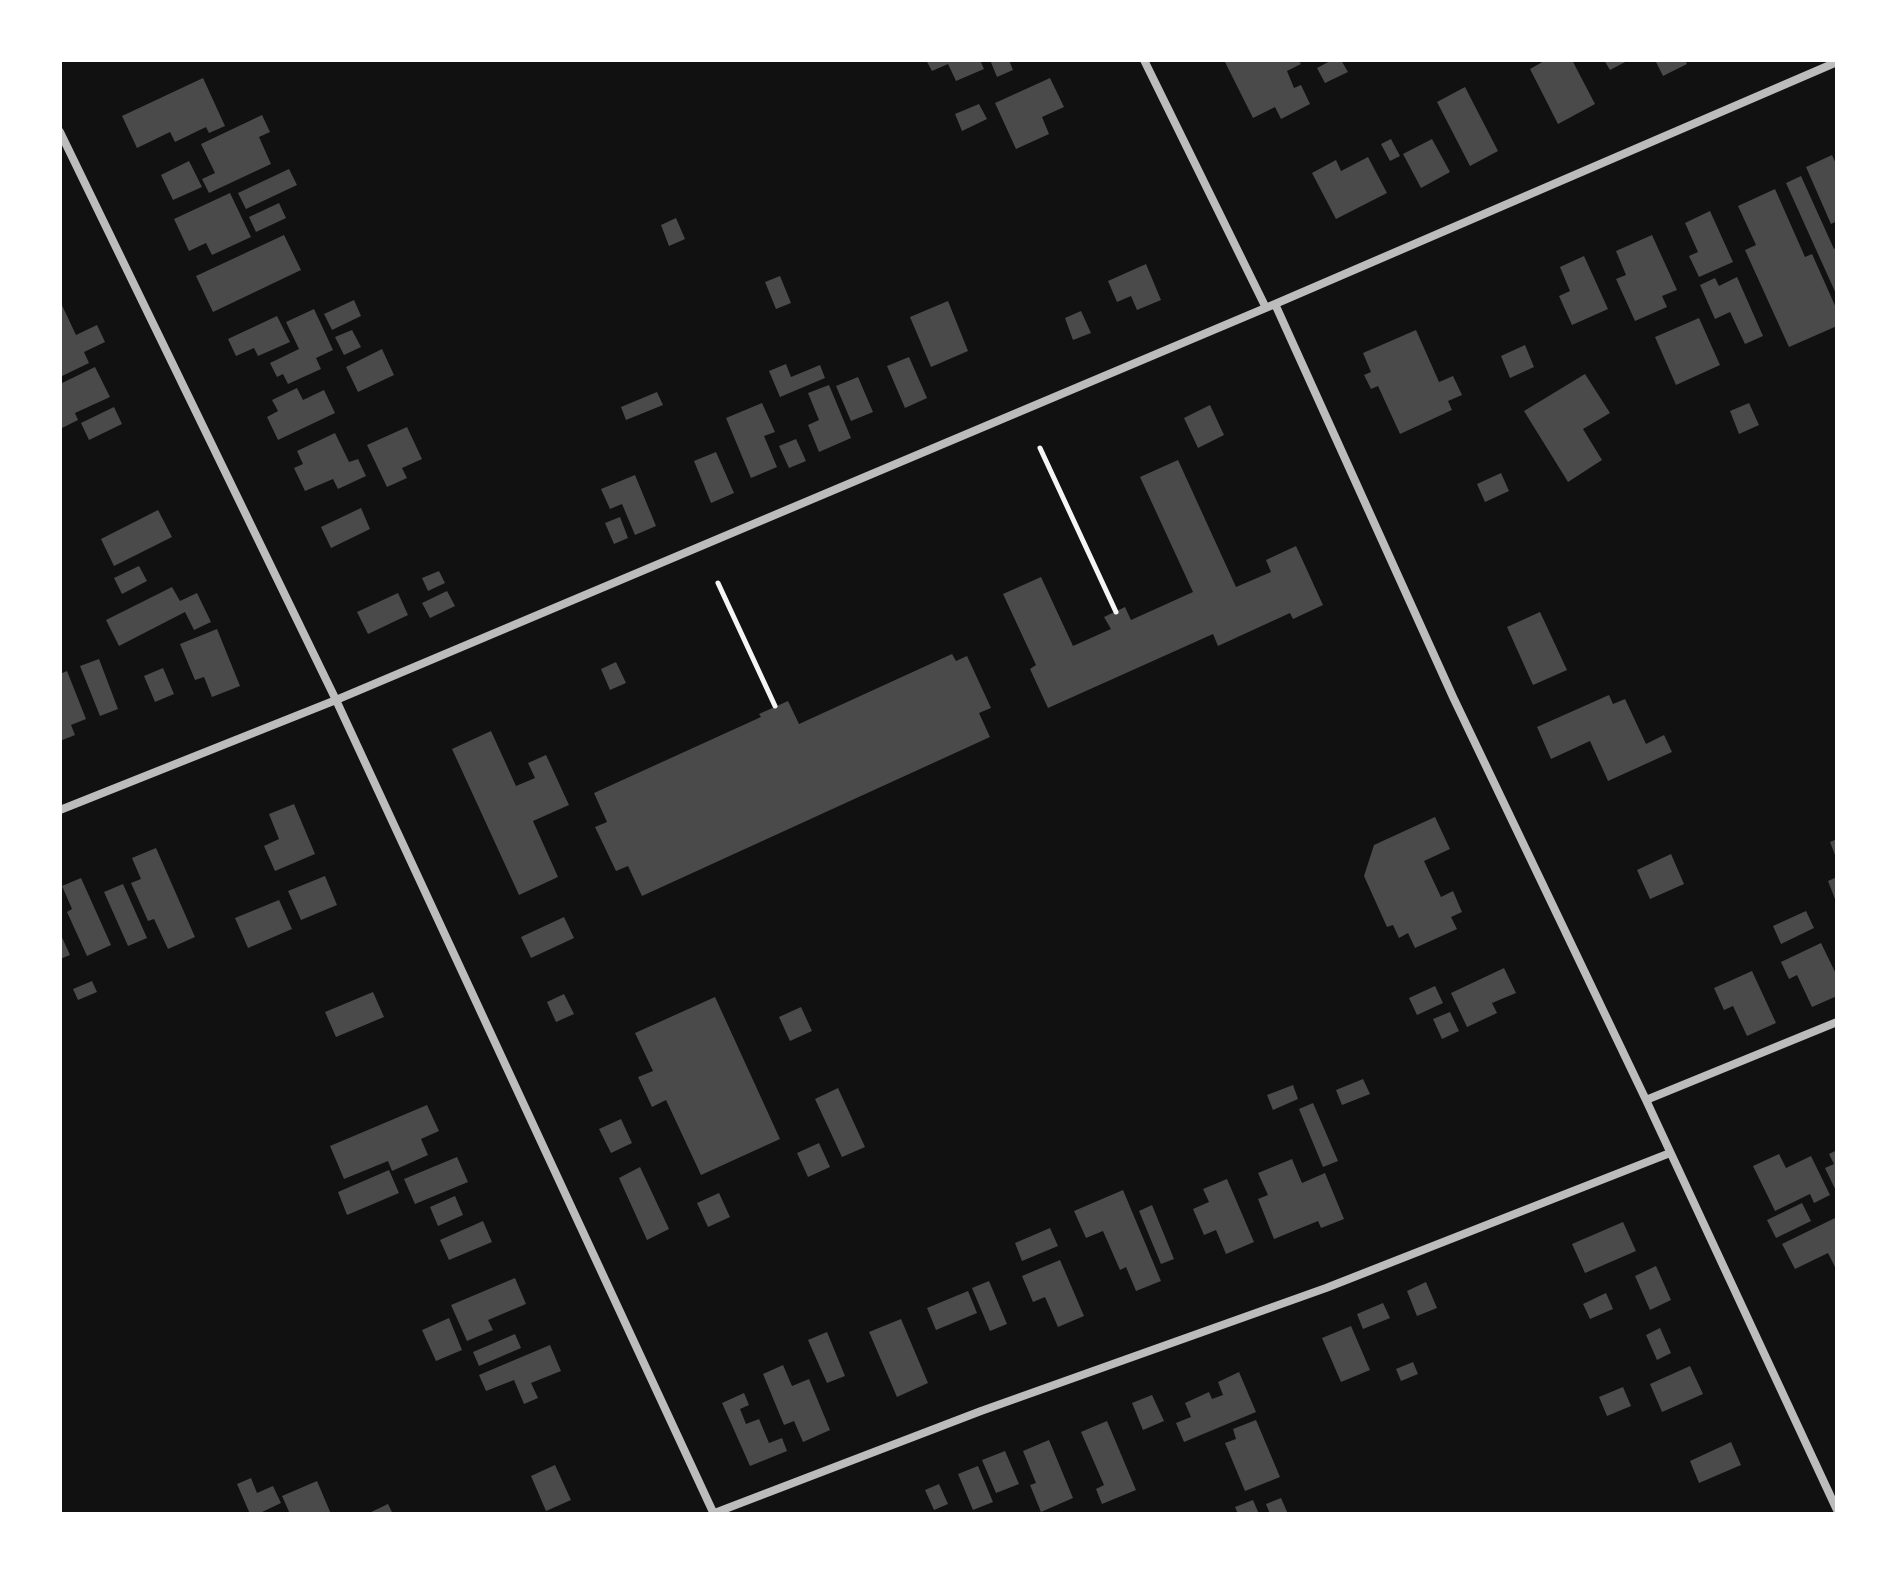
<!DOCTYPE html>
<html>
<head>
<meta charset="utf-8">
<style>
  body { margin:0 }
  #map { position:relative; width:1897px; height:1574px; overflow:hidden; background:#111; font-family:Commissioner,sans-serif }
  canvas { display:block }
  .frame { position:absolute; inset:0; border:62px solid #fff; pointer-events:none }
</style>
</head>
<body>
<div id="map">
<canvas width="1897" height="1574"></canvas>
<div class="frame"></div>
</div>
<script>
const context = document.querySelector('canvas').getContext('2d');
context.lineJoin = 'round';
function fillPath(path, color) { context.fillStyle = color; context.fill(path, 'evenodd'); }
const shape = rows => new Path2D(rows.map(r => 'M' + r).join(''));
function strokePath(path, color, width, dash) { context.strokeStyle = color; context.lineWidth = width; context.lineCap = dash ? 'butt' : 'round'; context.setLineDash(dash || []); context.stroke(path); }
fillPath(shape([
  [926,60,980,60,984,69,956,81,948,64,932,71],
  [990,60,1009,60,1013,70,997,77],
  [1224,60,1247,60,1248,62,1251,60,1298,60,1301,64,1287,71,1294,88,1301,85,1310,104,1281,119,1275,107,1253,118],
  [1332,60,1341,60,1348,72,1325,83,1317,68],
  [1546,60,1572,60,1595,104,1558,124,1530,69],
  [1604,60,1629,60,1610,70],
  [1655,60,1685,60,1687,64,1663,76],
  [203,78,225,126,209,133,206,127,175,142,170,132,137,148,122,116],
  [1050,78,1064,107,1042,117,1049,134,1016,149,995,103],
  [1465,87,1498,151,1470,166,1437,102],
  [979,104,987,119,962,131,955,114],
  [262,115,270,132,259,137,271,164,209,193,202,179,215,173,201,144],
  [1391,139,1400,156,1390,161,1381,144],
  [1432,139,1450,172,1421,188,1403,154],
  [1832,155,1837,166,1837,221,1831,224,1806,167],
  [1368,157,1387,193,1336,219,1312,173,1336,160,1341,171],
  [189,161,202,187,173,200,161,175],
  [289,169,297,185,246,209,238,193],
  [1801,176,1834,249,1837,247,1837,296,1786,183],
  [1775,189,1805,257,1812,254,1837,310,1837,326,1789,347,1745,250,1756,245,1738,206],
  [230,193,251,237,212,255,206,243,189,251,174,219],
  [279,203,286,218,256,232,249,217],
  [1710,211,1733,262,1699,277,1689,256,1698,252,1685,223],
  [676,218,685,239,669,246,661,225],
  [284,235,301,270,213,312,196,276],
  [1652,235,1677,290,1662,296,1667,307,1635,321,1616,279,1626,275,1616,251],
  [1584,256,1608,309,1572,325,1559,296,1570,291,1560,267],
  [1146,264,1161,300,1137,310,1131,296,1117,302,1108,281],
  [780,276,791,303,776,309,765,282],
  [1737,277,1763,336,1745,344,1730,312,1715,319,1700,285,1715,278,1719,286],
  [354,300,361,316,332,330,324,314],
  [60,301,76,335,97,325,105,342,84,352,89,363,60,377],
  [948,301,968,351,931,367,910,317],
  [314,309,333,350,316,358,321,369,288,384,283,374,277,377,270,363,299,349,286,322],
  [1081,311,1091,333,1073,340,1065,318],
  [277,316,290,342,258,356,254,348,236,356,228,339],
  [1699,318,1720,365,1676,385,1655,337],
  [352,330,361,347,344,355,335,337],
  [1416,330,1439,382,1453,376,1462,395,1448,401,1452,410,1400,434,1378,386,1371,389,1364,375,1371,372,1363,353],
  [1525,345,1534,367,1510,378,1501,356],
  [382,349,394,375,358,392,346,367],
  [909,357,927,398,905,408,887,366],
  [786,364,791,377,820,365,825,378,780,397,769,371],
  [95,367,110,397,75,413,78,420,60,429,60,384],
  [1585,374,1610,413,1583,429,1602,460,1568,482,1524,411],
  [858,377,873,412,851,421,836,386],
  [829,385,851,438,819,452,808,425,819,420,808,393],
  [297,388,303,400,324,390,335,413,278,440,267,417,278,411,272,400],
  [657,392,663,405,626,420,621,407],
  [762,403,775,432,764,436,777,467,751,478,726,418],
  [1749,403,1759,425,1739,434,1730,411],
  [1210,405,1224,435,1198,448,1184,418],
  [114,407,122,424,89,440,81,423],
  [407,427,422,459,402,468,407,478,387,487,367,445],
  [335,433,349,462,358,459,366,476,338,489,333,479,305,491,294,468,303,464,297,451],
  [796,439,806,461,789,468,779,446],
  [716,452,734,493,711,503,694,461],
  [1178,460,1236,587,1271,572,1266,560,1296,546,1323,605,1293,619,1290,613,1218,646,1213,634,1048,708,1030,669,1036,665,1003,594,1041,577,1073,646,1111,629,1104,617,1125,607,1131,620,1193,592,1140,477],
  [1501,473,1509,491,1485,502,1477,484],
  [635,475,656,526,635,535,622,504,610,509,601,489],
  [361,508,370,529,331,548,321,527],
  [158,510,172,537,114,566,101,539],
  [620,517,628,538,614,544,605,523],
  [139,566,147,581,122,594,114,578],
  [439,571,445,583,428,591,422,578],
  [172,587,180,601,197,593,211,622,194,630,185,612,119,646,106,620],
  [447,591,455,606,430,618,422,603],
  [398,593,408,615,368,634,357,612],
  [1540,612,1567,670,1533,685,1507,627],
  [217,629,240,686,212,697,204,677,195,680,180,644],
  [952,654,956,661,967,656,991,708,979,713,990,737,642,896,628,866,616,871,595,827,607,822,594,793,761,717,759,714,788,701,799,724],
  [99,659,118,709,100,716,80,666],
  [616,662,626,683,610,690,601,669],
  [163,668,174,694,155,702,144,676],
  [67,671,86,719,71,725,75,735,60,741,60,674],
  [1609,695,1613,704,1625,699,1646,744,1664,735,1672,752,1608,781,1590,741,1551,759,1537,727],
  [491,731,516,786,535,778,528,763,546,755,569,805,533,821,558,877,519,895,452,749],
  [294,804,315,854,275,871,264,846,279,839,269,814],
  [1435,817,1450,849,1424,861,1441,897,1453,891,1462,912,1451,917,1457,929,1415,948,1408,933,1399,938,1393,925,1387,927,1364,876,1374,845],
  [1837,839,1837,860,1830,842],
  [156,848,195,937,168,949,154,919,148,921,131,883,141,879,132,858],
  [1671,854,1684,884,1650,899,1637,870],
  [325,876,337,905,301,920,288,891],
  [1837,877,1837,904,1828,881],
  [81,878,111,945,87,956,67,912,72,909,62,886],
  [123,884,147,938,128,946,104,892],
  [279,900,292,929,248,948,235,918],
  [1806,911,1814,928,1781,944,1773,926],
  [564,917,574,938,531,958,521,937],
  [60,933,70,955,60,959],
  [1821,943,1837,976,1837,996,1812,1007,1797,975,1789,979,1781,962],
  [1504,968,1516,993,1492,1003,1497,1013,1467,1027,1451,993],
  [1752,971,1776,1023,1747,1036,1733,1006,1724,1010,1714,988],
  [92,981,97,992,78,1000,73,989],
  [1435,986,1443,1003,1417,1015,1409,998],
  [373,992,384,1017,336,1037,325,1012],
  [564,994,574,1014,556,1022,547,1002],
  [715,997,780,1139,701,1175,666,1100,652,1107,638,1077,653,1071,635,1033],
  [801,1007,812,1031,790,1041,779,1017],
  [1450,1012,1459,1031,1442,1039,1433,1019],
  [1363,1079,1370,1094,1342,1105,1336,1090],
  [1293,1085,1298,1099,1273,1110,1267,1095],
  [838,1088,865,1147,842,1157,815,1099],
  [1313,1103,1338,1161,1323,1167,1299,1109],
  [427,1105,439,1131,421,1139,428,1155,392,1171,388,1161,344,1179,330,1146],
  [621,1119,632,1143,611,1153,599,1129],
  [819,1143,830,1167,808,1177,797,1153],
  [1837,1150,1837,1193,1825,1168,1834,1164,1829,1154],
  [1779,1154,1786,1168,1811,1156,1830,1195,1814,1203,1810,1194,1775,1211,1753,1166],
  [457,1157,468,1182,415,1204,404,1179],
  [1292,1159,1302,1183,1325,1173,1344,1219,1321,1228,1318,1221,1274,1239,1258,1199,1268,1195,1258,1173],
  [640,1167,669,1229,647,1240,619,1178],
  [389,1170,399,1193,347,1215,338,1192],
  [1227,1179,1254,1242,1226,1254,1216,1230,1204,1235,1193,1209,1209,1202,1203,1189],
  [1123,1190,1161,1281,1136,1291,1126,1267,1120,1270,1103,1231,1086,1238,1074,1211],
  [719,1193,730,1217,708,1227,697,1203],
  [455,1196,463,1215,438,1226,430,1207],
  [1802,1203,1811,1221,1776,1238,1767,1220],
  [1152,1205,1174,1259,1161,1264,1139,1211],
  [1835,1218,1837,1221,1837,1271,1828,1253,1795,1269,1782,1244],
  [483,1221,492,1242,449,1260,440,1240],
  [1623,1222,1636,1251,1585,1273,1572,1244],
  [1050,1228,1058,1246,1022,1261,1015,1243],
  [1060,1260,1084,1316,1058,1327,1045,1297,1033,1302,1022,1276],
  [1656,1266,1671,1300,1650,1310,1635,1276],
  [515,1278,526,1304,488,1320,493,1330,467,1341,451,1305],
  [989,1281,1007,1324,990,1331,972,1288],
  [1426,1282,1437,1308,1417,1316,1407,1291],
  [968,1291,977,1313,936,1330,927,1308],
  [1606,1293,1613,1309,1590,1319,1583,1304],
  [1383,1303,1390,1318,1363,1329,1357,1314],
  [449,1318,462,1350,436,1361,422,1330],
  [901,1319,928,1383,897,1397,869,1332],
  [1351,1326,1370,1370,1341,1382,1322,1338],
  [1660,1328,1671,1353,1657,1360,1646,1335],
  [827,1332,845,1376,827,1383,808,1340],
  [515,1334,521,1348,479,1366,473,1352],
  [550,1345,561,1371,531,1383,538,1398,524,1404,514,1380,486,1391,479,1375],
  [1413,1362,1418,1374,1401,1381,1396,1369],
  [783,1365,792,1386,809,1379,830,1430,803,1442,794,1421,784,1425,763,1374],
  [1690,1366,1703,1394,1662,1412,1650,1384],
  [1239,1372,1256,1412,1184,1442,1176,1423,1191,1417,1185,1403,1209,1392,1212,1399,1223,1395,1218,1382],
  [1623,1387,1631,1406,1607,1416,1599,1397],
  [744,1393,749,1405,740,1409,746,1424,759,1419,769,1443,782,1438,787,1451,750,1466,722,1403],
  [1152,1395,1164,1421,1143,1430,1132,1403],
  [1256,1420,1280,1477,1245,1491,1225,1443,1236,1439,1233,1429],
  [1107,1421,1136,1490,1102,1504,1096,1489,1104,1485,1081,1432],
  [1049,1440,1073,1498,1041,1512,1030,1485,1036,1483,1023,1451],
  [1731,1442,1741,1465,1699,1483,1690,1461],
  [1005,1451,1019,1484,996,1493,982,1460],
  [555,1465,571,1500,546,1511,531,1476],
  [978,1466,993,1502,973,1510,958,1474],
  [251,1478,257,1493,273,1486,281,1503,258,1514,250,1514,237,1484],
  [317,1481,331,1514,290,1514,282,1496],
  [939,1484,948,1504,934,1510,925,1490],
  [1281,1498,1288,1514,1270,1514,1266,1504],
  [1253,1500,1259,1514,1238,1514,1235,1507],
  [388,1504,393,1514,367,1514]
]), '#4a4a4a');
strokePath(shape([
  [1040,448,1116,612],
  [718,583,775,706]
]), '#f5f5f5', 5);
strokePath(shape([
  [1144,60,1266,308],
  [60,132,336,700,713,1512],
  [1275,304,1453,697,1646,1100,1837,1510],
  [60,810,336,700,1275,304,1837,62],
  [1646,1100,1837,1022],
  [712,1514,981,1411,1326,1288,1670,1153]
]), '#bcbcbc', 8);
</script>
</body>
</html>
